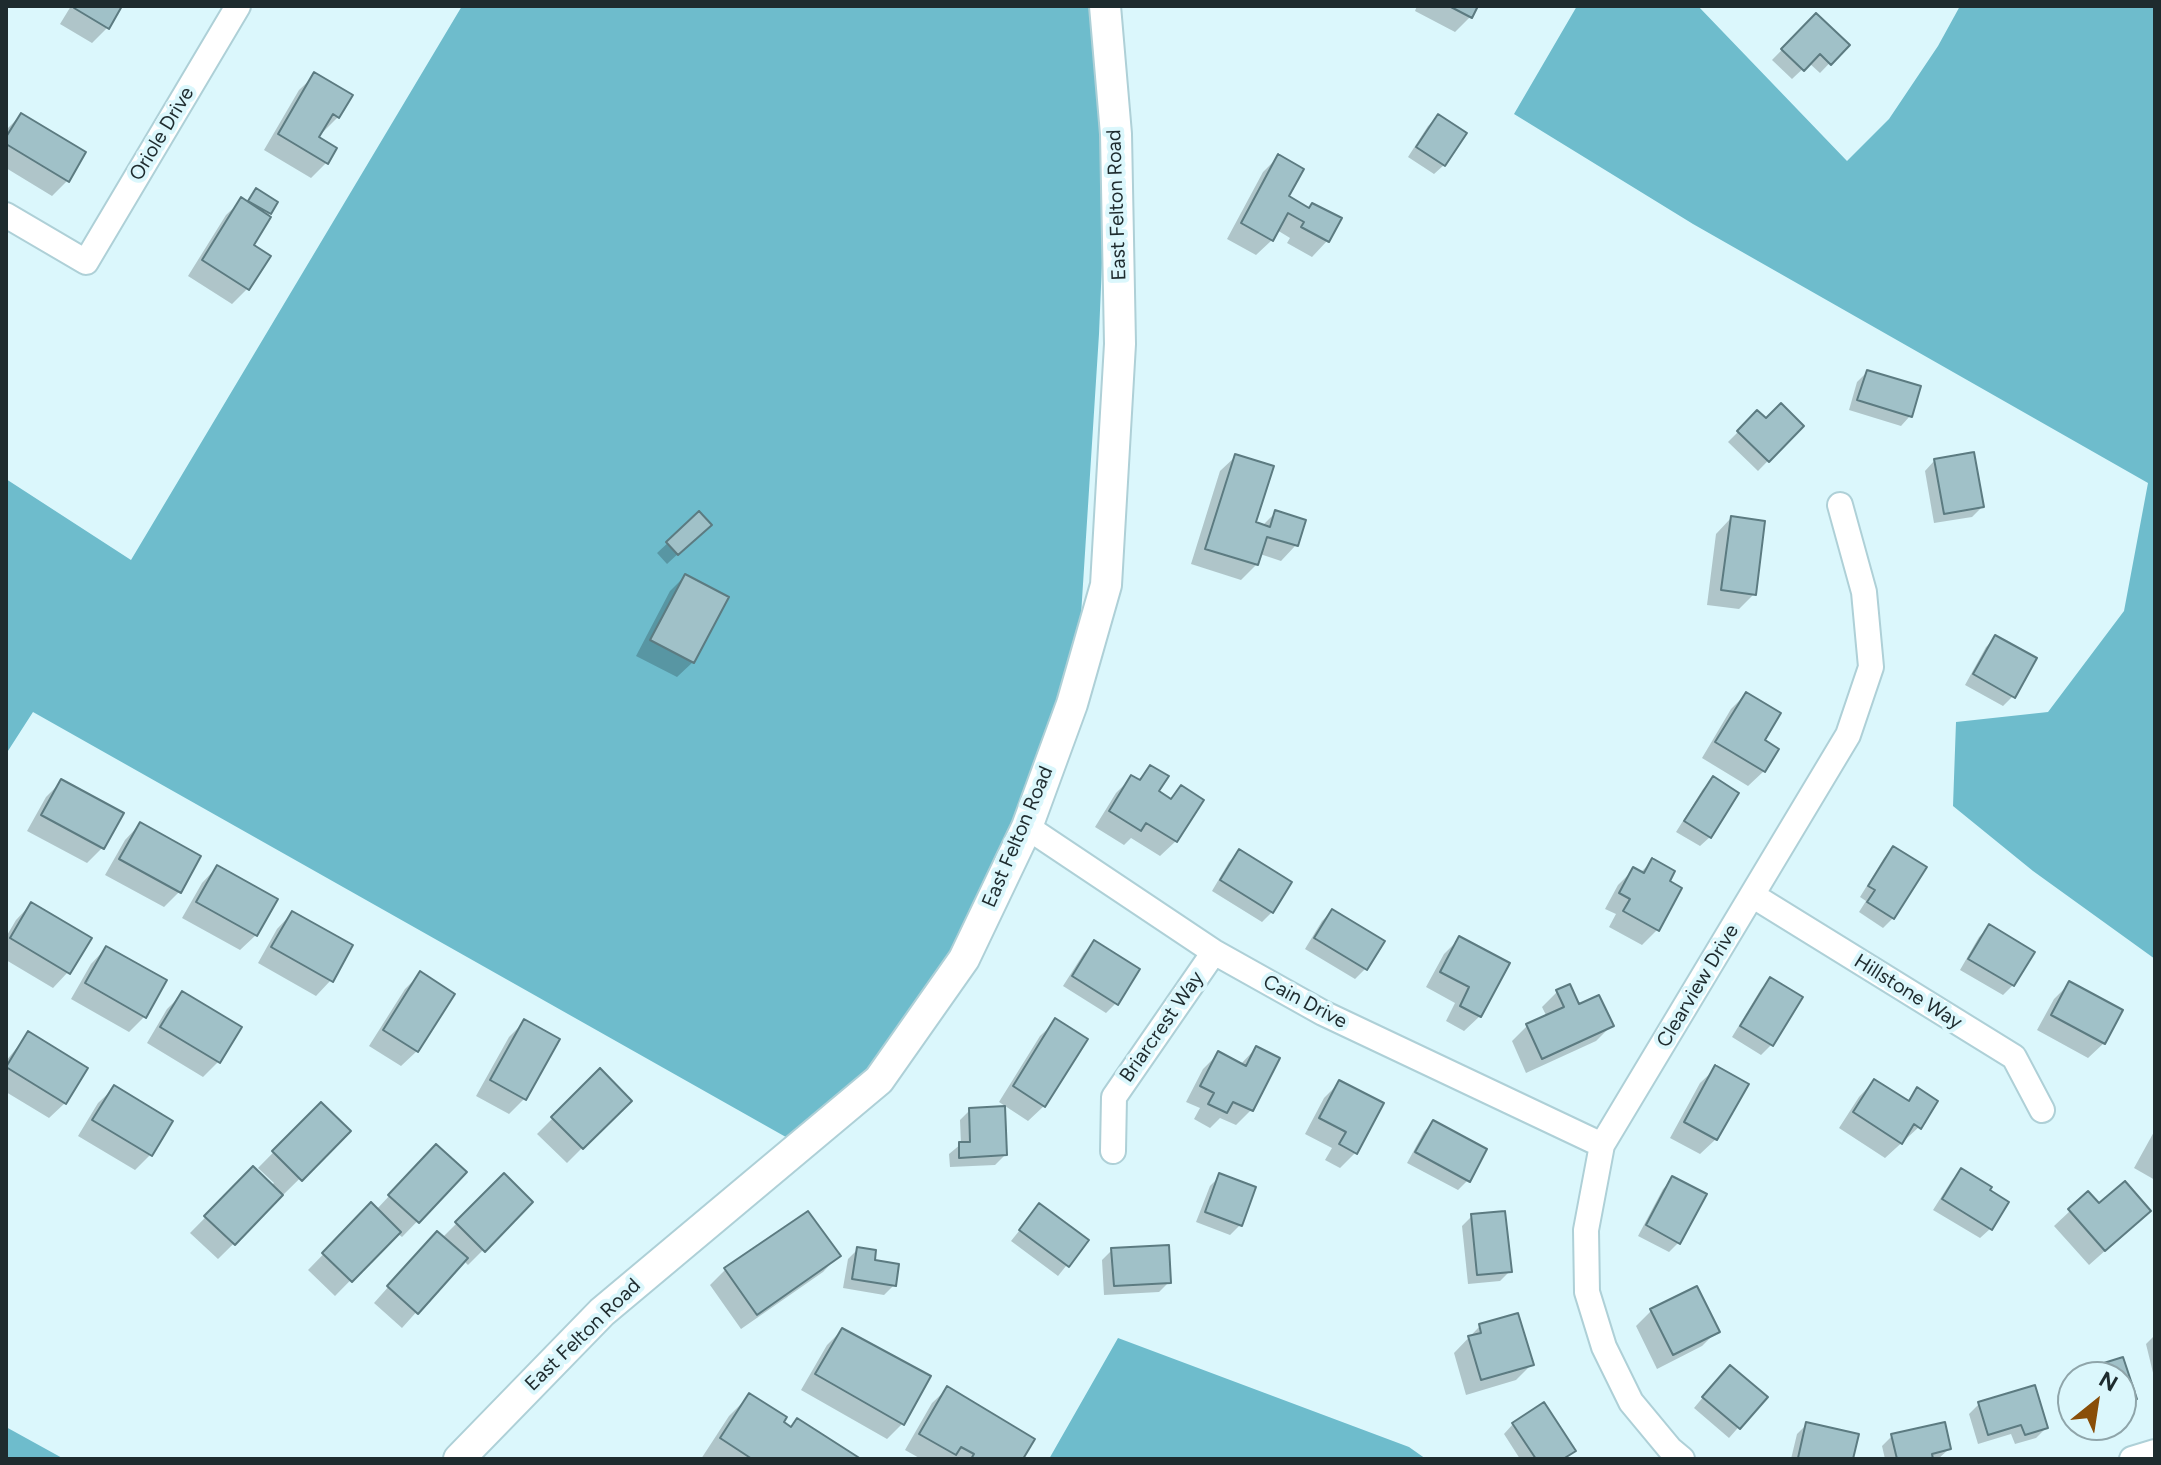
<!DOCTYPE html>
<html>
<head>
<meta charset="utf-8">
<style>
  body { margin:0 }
  #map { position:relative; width:2161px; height:1465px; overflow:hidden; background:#dbf7fc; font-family:Figtree,sans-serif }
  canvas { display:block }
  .frame { position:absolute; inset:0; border:8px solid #1e2b2e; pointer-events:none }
  .north { position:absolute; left:2057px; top:1361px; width:80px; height:80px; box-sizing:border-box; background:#dbf7fc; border:2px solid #8fa5aa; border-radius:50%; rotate:30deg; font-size:22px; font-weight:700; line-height:32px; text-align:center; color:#1e2b2e }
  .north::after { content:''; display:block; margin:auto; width:28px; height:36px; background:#894e08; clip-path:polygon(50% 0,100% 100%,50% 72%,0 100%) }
</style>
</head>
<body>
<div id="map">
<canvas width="2161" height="1465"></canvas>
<div class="frame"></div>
<div class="north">N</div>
</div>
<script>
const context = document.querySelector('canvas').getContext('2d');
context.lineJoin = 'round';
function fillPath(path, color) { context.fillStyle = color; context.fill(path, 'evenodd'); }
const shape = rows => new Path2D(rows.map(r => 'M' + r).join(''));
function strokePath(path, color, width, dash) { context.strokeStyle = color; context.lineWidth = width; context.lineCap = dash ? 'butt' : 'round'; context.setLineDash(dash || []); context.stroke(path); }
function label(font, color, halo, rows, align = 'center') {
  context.font = font + ' Figtree,sans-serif'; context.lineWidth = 8; context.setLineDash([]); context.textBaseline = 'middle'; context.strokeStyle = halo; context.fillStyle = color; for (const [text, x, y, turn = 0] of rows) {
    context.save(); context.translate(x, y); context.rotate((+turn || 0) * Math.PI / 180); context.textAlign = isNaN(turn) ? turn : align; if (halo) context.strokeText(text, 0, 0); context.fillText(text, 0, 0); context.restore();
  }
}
fillPath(shape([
  [462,6,1101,6,1110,73,1099,334,1078,662,1027,827,879,1066,800,1145,33,712,6,754,6,479,131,560],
  [1577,6,1698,6,1847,161,1889,119,1938,46,1960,6,2155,6,2155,959,2033,871,1953,806,1956,722,2048,712,2124,611,2148,483,1693,224,1514,114],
  [1118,1338,1409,1447,1426,1459,1049,1459],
  [6,1427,64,1459,6,1459]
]), '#6ebccc');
fillPath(shape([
  [71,6,120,6,107,28,92,43,60,24],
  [1417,6,1476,6,1470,17,1455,32,1415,11],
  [1816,15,1847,45,1820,73,1809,63,1792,79,1772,60],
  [315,75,338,117,317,138,326,163,311,178,264,150,299,90],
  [21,115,67,181,52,196,6,168,6,130],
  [1438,116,1444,165,1434,174,1408,157,1428,126],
  [1278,157,1286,197,1308,209,1339,219,1327,241,1312,257,1287,243,1290,238,1277,230,1272,240,1256,255,1227,239,1263,172],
  [252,195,270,213,251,245,268,256,247,289,232,304,188,276,226,215,242,200,247,203],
  [1867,372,1910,416,1901,426,1849,410,1857,382],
  [1757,413,1766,421,1802,426,1758,471,1728,442],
  [1236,456,1253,524,1262,526,1275,513,1296,545,1281,561,1260,554,1257,564,1241,580,1191,564,1220,471],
  [1934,461,1982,507,1972,517,1934,523,1925,471],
  [699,514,709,525,667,564,657,553],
  [1731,518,1754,594,1739,609,1707,605,1716,534],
  [685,576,693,662,677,677,636,656,670,591],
  [1996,637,2013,696,2003,706,1965,685,1986,647],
  [1746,694,1762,741,1764,771,1748,786,1702,758,1731,709],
  [1151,767,1156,792,1169,800,1181,788,1201,801,1176,841,1160,856,1131,838,1124,845,1095,827,1116,793,1132,777,1137,781],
  [1713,779,1710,837,1700,846,1676,832,1703,789],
  [62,781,102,848,87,863,27,831,46,797],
  [140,824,179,892,164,907,105,875,125,840],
  [1894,848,1893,918,1883,928,1859,912,1866,901,1860,897,1884,858],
  [1239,852,1272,912,1262,922,1212,891,1229,862],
  [1652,861,1667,882,1658,929,1642,945,1609,927,1616,914,1605,909,1618,885,1633,870,1640,873],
  [217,867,256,935,240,950,182,918,202,883],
  [31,904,68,972,53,988,6,960,6,937,16,920],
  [1332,911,1382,942,1365,969,1355,979,1305,949,1322,921],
  [292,913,331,980,316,996,258,963,277,929],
  [1989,927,2013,985,2003,995,1960,970,1979,937],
  [1459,939,1480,1016,1464,1031,1446,1021,1455,1003,1426,987,1444,954],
  [1094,943,1116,1003,1106,1013,1063,986,1084,953],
  [106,948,144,1017,129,1032,71,999,91,964],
  [420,974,453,994,417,1051,401,1066,369,1046,405,989],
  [1771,979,1800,998,1771,1045,1761,1055,1732,1037,1761,989],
  [2069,984,2104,1043,2088,1058,2037,1030,2054,999],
  [1557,992,1611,1026,1596,1041,1526,1073,1512,1041,1527,1026,1547,1017,1542,1007],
  [182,994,219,1061,203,1077,147,1043,167,1009],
  [525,1021,524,1099,509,1114,476,1096,509,1037],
  [1056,1021,1044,1106,1028,1121,999,1102,1040,1036],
  [28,1034,65,1103,49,1118,6,1092,6,1061],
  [1256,1048,1251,1110,1236,1125,1220,1118,1210,1128,1194,1119,1200,1108,1186,1102,1203,1069,1218,1054,1240,1065],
  [1716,1068,1716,1139,1700,1154,1670,1138,1700,1083],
  [600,1071,629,1101,567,1163,537,1134],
  [1874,1081,1906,1102,1918,1090,1919,1127,1885,1158,1839,1128,1859,1097],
  [1340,1082,1355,1153,1340,1168,1325,1160,1332,1148,1305,1134,1324,1098],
  [114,1088,150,1155,135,1170,78,1136,98,1103],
  [321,1104,348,1131,218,1259,190,1233,253,1169,271,1186,274,1183,258,1168],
  [970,1110,1005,1155,995,1165,950,1167,949,1154,961,1144,960,1120],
  [1433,1122,1468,1180,1458,1190,1407,1163,1424,1132],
  [2155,1130,2155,1180,2134,1168],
  [421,1162,464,1173,402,1237,397,1233,335,1296,308,1270,371,1205,376,1210],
  [1962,1170,1990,1229,1980,1238,1933,1210,1952,1180],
  [504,1176,531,1202,468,1265,463,1260,402,1328,374,1303,422,1249,442,1238],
  [1220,1176,1240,1225,1230,1235,1196,1222,1210,1186],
  [1673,1179,1679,1242,1669,1252,1638,1236,1663,1189],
  [1039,1206,1086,1241,1058,1276,1011,1241],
  [2099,1206,2133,1226,2089,1265,2054,1226,2070,1211],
  [1472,1216,1510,1271,1500,1281,1468,1284,1462,1226],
  [764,1241,838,1256,823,1272,741,1329,710,1285,725,1270],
  [858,1249,873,1261,894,1285,884,1295,843,1288,848,1259],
  [1112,1250,1169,1282,1159,1292,1104,1295,1102,1260],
  [1651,1311,1717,1331,1702,1346,1657,1369,1636,1326],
  [1480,1326,1532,1364,1516,1380,1466,1395,1454,1353],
  [842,1330,902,1424,887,1439,801,1390,827,1345],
  [2155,1335,2155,1381,2146,1344],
  [2122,1360,2134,1399,2124,1409,2121,1410,2121,1377,2073,1377],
  [1720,1377,1765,1397,1729,1438,1694,1408],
  [2073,1377,2073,1406,2066,1384],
  [948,1388,1020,1459,921,1459,905,1450,932,1403],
  [749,1396,781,1423,857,1459,701,1459,729,1416],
  [1979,1404,2046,1428,2036,1438,2015,1444,2011,1434,1978,1444,1969,1414],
  [1513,1424,1573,1450,1565,1459,1520,1459,1504,1434],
  [1807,1424,1857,1436,1851,1459,1791,1459,1797,1434],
  [1892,1436,1949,1449,1938,1459,1885,1459,1882,1446]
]), '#0003');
const building = shape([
  [75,6,122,6,109,29,74,8,75,6],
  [1449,6,1478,6,1472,18,1449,6],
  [1816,13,1850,45,1831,65,1820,54,1804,71,1781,49,1816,13],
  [314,72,353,95,339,118,333,114,319,137,337,148,328,164,278,134,314,72],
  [21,113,86,152,69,182,6,144,6,137,21,113],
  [1438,114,1467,133,1445,166,1416,147,1438,114],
  [1278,154,1304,169,1289,196,1309,208,1312,203,1342,218,1329,242,1301,227,1304,222,1288,213,1273,241,1241,223,1278,154],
  [256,188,278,202,271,214,248,201,256,188],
  [241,197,271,217,254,245,271,256,249,290,202,260,241,197],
  [1867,370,1921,386,1912,417,1857,400,1867,370],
  [1781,403,1804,426,1769,462,1737,431,1757,410,1766,418,1781,403],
  [1974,452,1984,507,1944,514,1934,459,1974,452],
  [1235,454,1274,466,1256,522,1270,527,1275,510,1306,520,1298,546,1267,537,1258,565,1205,549,1235,454],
  [699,511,712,525,678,555,666,542,699,511],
  [1731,516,1765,521,1756,595,1721,590,1731,516],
  [685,574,729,597,694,663,650,640,685,574],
  [1995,635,2037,658,2015,698,1973,674,1995,635],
  [1746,692,1781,713,1765,740,1779,749,1765,772,1715,742,1746,692],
  [1150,765,1169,776,1159,791,1171,799,1181,785,1204,800,1177,842,1146,823,1141,831,1109,811,1131,775,1140,780,1150,765],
  [1713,776,1739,793,1711,838,1684,821,1713,776],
  [61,779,124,813,104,849,41,815,61,779],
  [140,822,201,856,181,893,119,859,140,822],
  [1893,846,1927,867,1894,919,1867,902,1875,890,1868,886,1893,846],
  [1239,849,1292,882,1273,913,1220,880,1239,849],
  [1652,858,1675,871,1670,881,1682,888,1659,931,1623,911,1630,899,1619,893,1633,867,1644,873,1652,858],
  [217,865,278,899,257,936,196,902,217,865],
  [31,902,92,938,70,974,10,938,31,902],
  [1332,909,1385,941,1367,970,1314,938,1332,909],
  [292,911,353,945,333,982,271,947,292,911],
  [1989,924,2035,952,2014,986,1968,959,1989,924],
  [1459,936,1510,963,1481,1017,1460,1006,1469,987,1440,972,1459,936],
  [1094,940,1140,969,1118,1005,1072,976,1094,940],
  [106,946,167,980,146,1018,85,983,106,946],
  [420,971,455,994,418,1052,383,1030,420,971],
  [1770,977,1803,997,1773,1046,1740,1026,1770,977],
  [2069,981,2123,1010,2105,1044,2051,1015,2069,981],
  [1570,984,1579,1004,1599,995,1614,1026,1542,1059,1526,1024,1564,1007,1556,990,1570,984],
  [182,991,242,1027,220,1063,160,1027,182,991],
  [1055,1018,1088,1039,1045,1107,1013,1086,1055,1018],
  [524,1019,560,1039,526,1100,490,1080,524,1019],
  [28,1031,88,1068,66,1104,6,1067,28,1031],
  [1256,1046,1280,1058,1253,1111,1233,1102,1227,1113,1208,1104,1214,1093,1200,1086,1218,1051,1246,1066,1256,1046],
  [1715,1065,1749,1084,1717,1140,1684,1122,1715,1065],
  [600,1068,632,1101,583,1149,551,1117,600,1068],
  [1874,1079,1909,1101,1917,1087,1938,1101,1921,1129,1914,1124,1902,1144,1853,1112,1874,1079],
  [1339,1080,1384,1103,1357,1154,1339,1144,1346,1132,1319,1118,1339,1080],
  [114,1085,173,1121,152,1156,92,1120,114,1085],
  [321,1102,351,1131,302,1181,272,1151,321,1102],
  [1005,1106,1007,1155,959,1158,959,1142,970,1142,969,1108,1005,1106],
  [1433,1120,1487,1149,1470,1182,1415,1152,1433,1120],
  [436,1144,467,1172,419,1223,388,1195,436,1144],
  [253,1166,283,1195,235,1245,204,1216,253,1166],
  [1961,1168,1992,1187,1990,1190,2009,1202,1992,1230,1942,1199,1961,1168],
  [504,1173,533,1202,485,1252,455,1222,504,1173],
  [1219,1173,1256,1187,1242,1226,1205,1212,1219,1173],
  [1672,1176,1707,1194,1680,1244,1646,1225,1672,1176],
  [2125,1181,2151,1211,2105,1251,2068,1209,2088,1191,2099,1203,2125,1181],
  [371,1202,401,1232,352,1282,322,1253,371,1202],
  [1039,1203,1089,1240,1069,1267,1019,1230,1039,1203],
  [808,1211,841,1256,757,1315,724,1268,808,1211],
  [1505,1211,1512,1272,1477,1275,1471,1214,1505,1211],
  [437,1231,468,1258,418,1314,387,1286,437,1231],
  [1169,1245,1171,1283,1114,1286,1111,1248,1169,1245],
  [857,1247,876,1250,875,1260,899,1264,896,1286,852,1279,857,1247],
  [1697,1286,1720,1332,1673,1355,1650,1309,1697,1286],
  [1518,1313,1534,1365,1481,1380,1468,1336,1481,1333,1479,1324,1518,1313],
  [842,1328,931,1376,904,1425,815,1374,842,1328],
  [2123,1357,2137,1399,2121,1404,2121,1377,2077,1377,2075,1372,2123,1357],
  [1730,1365,1768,1397,1740,1429,1702,1397,1730,1365],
  [2035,1385,2048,1428,2025,1435,2021,1425,1988,1435,1978,1402,2035,1385],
  [947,1386,1035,1439,1023,1459,971,1459,974,1454,961,1447,956,1455,919,1434,947,1386],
  [749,1393,787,1417,784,1422,791,1427,797,1418,861,1459,752,1459,720,1438,749,1393],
  [1544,1402,1576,1451,1563,1459,1536,1459,1512,1423,1544,1402],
  [1806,1422,1859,1434,1853,1459,1798,1458,1806,1422],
  [1945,1422,1951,1449,1932,1454,1933,1459,1897,1459,1891,1434,1945,1422]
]);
fillPath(building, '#a0c1c8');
strokePath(building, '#5c7b81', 2);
const minor = shape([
  [6,215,86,262,238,6],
  [1027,827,1214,952,1323,1013,1602,1145],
  [1752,895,2014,1057,2042,1110],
  [1113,1151,1114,1097,1214,952],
  [1682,1459,1670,1449,1631,1402,1604,1347,1587,1292,1586,1230,1602,1145,1848,735,1871,667,1864,592,1840,505],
  [2132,1459,2155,1452]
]);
const tertiary = shape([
  [459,1459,602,1312,879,1080,964,959,1027,827,1072,704,1106,585,1120,344,1116,134,1105,6]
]);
strokePath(minor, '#aed0d7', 28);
strokePath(tertiary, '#aed0d7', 34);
strokePath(minor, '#fff', 24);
strokePath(tertiary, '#fff', 30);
label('20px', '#1e2b2e', '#dbf7fc', [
  ["Oriole Drive",162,134,-59],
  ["East Felton Road",1117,205,-92],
  ["East Felton Road",1018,837,-67],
  ["Clearview Drive",1698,986,-59],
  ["Hillstone Way",1908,992,32],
  ["Cain Drive",1305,1002,28],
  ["Briarcrest Way",1162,1027,-55],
  ["East Felton Road",583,1335,-44]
]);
</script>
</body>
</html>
